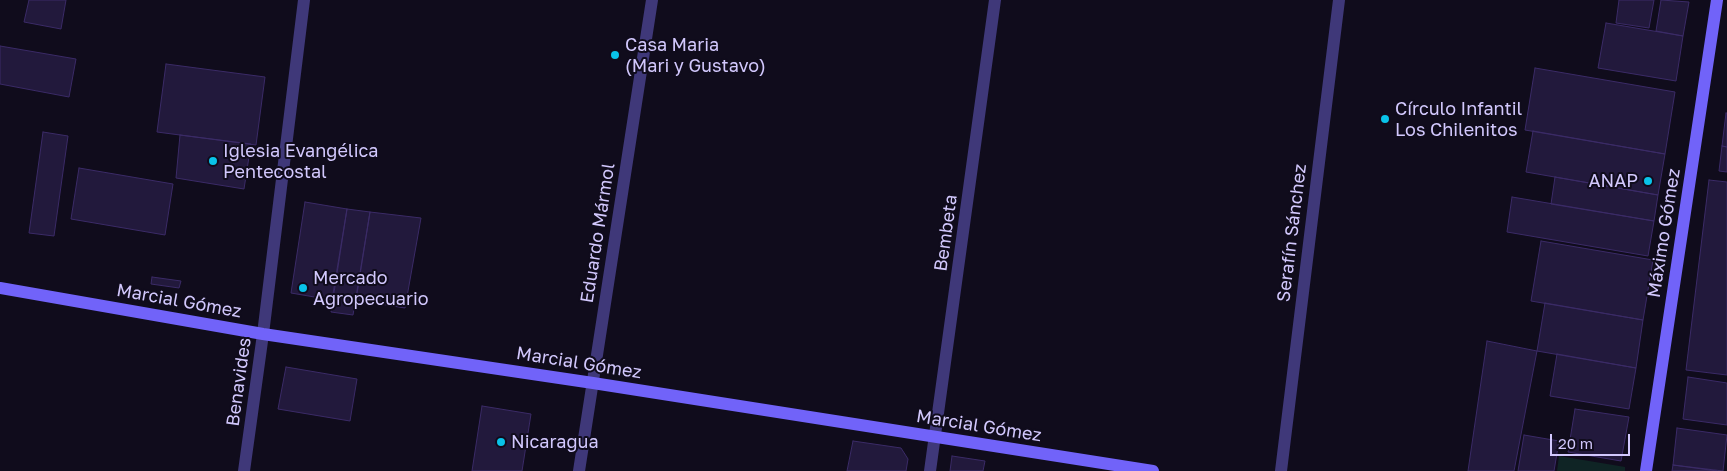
<!DOCTYPE html>
<html>
<head>
<meta charset="utf-8">
<style>
  body { margin:0 }
  #map { position:relative; width:1727px; height:471px; overflow:hidden; background:#100c1c; font-family:"Golos Text",sans-serif }
  canvas { display:block }
  .scale { position:absolute; left:1550px; top:434px; width:80px; height:22px; box-sizing:border-box; border:2px solid #d2c8fd; border-top:0; padding-left:6px; font-size:15px; line-height:18px; white-space:nowrap; color:#d2c8fd; -webkit-text-stroke:4px #100c1c; paint-order:stroke }
</style>
</head>
<body>
<div id="map">
<canvas width="1727" height="471"></canvas>
<div class="scale">20 m</div>
</div>
<script>
const context = document.querySelector('canvas').getContext('2d');
context.lineJoin = 'round';
function fillPath(path, color) { context.fillStyle = color; context.fill(path, 'evenodd'); }
const shape = rows => new Path2D(rows.map(r => 'M' + r).join(''));
function strokePath(path, color, width, dash) { context.strokeStyle = color; context.lineWidth = width; context.lineCap = dash ? 'butt' : 'round'; context.setLineDash(dash || []); context.stroke(path); }
function label(font, color, halo, rows, align = 'center') {
  context.font = font + ' "Golos Text",sans-serif'; context.lineWidth = 4; context.setLineDash([]); context.textBaseline = 'middle'; context.strokeStyle = halo; context.fillStyle = color; for (const [text, x, y, turn = 0] of rows) {
    context.save(); context.translate(x, y); context.rotate((+turn || 0) * Math.PI / 180); context.textAlign = isNaN(turn) ? turn : align; if (halo) context.strokeText(text, 0, 0); context.fillText(text, 0, 0); context.restore();
  }
}
fillPath(shape([
  [1559,456,1625,467,1625,471,1557,471]
]), '#0f2425');
const building = shape([
  [29,0,66,0,61,29,24,22,29,0],
  [1619,0,1654,0,1649,28,1616,23,1619,0],
  [1661,0,1689,2,1683,36,1656,31,1661,0],
  [1606,23,1683,36,1676,81,1598,68,1606,23],
  [0,46,76,59,69,97,0,84,0,46],
  [166,64,265,77,256,145,157,132,166,64],
  [1535,68,1675,92,1665,154,1525,130,1535,68],
  [1726,113,1727,113,1727,147,1722,146,1726,113],
  [1533,131,1665,154,1658,195,1526,172,1533,131],
  [43,132,68,136,54,236,29,233,43,132],
  [180,135,251,144,244,189,176,178,180,135],
  [1722,146,1727,147,1727,172,1719,171,1722,146],
  [79,168,173,184,165,235,71,219,79,168],
  [1555,177,1658,195,1654,221,1551,204,1555,177],
  [1709,180,1727,182,1727,375,1686,370,1709,180],
  [1512,197,1654,221,1648,256,1507,232,1512,197],
  [305,202,347,209,332,300,291,293,305,202],
  [347,209,370,212,353,315,331,312,347,209],
  [370,212,421,218,405,308,356,300,370,212],
  [1541,241,1653,260,1643,320,1531,301,1541,241],
  [152,277,181,281,179,288,151,284,152,277],
  [1545,303,1643,320,1636,368,1537,351,1545,303],
  [1487,341,1537,351,1514,471,1468,471,1487,341],
  [1557,354,1636,368,1629,409,1550,396,1557,354],
  [286,367,357,379,350,421,278,409,286,367],
  [1688,377,1727,383,1727,425,1683,419,1688,377],
  [482,406,531,414,522,471,472,471,482,406],
  [1575,409,1629,417,1621,461,1568,452,1575,409],
  [1677,428,1727,435,1723,471,1673,465,1677,428],
  [1524,435,1559,441,1554,471,1518,471,1524,435],
  [853,441,901,448,908,459,906,471,847,471,853,441],
  [952,456,985,461,983,471,950,471,952,456],
  [1673,465,1717,471,1672,471,1673,465]
]);
fillPath(building, '#22193c');
strokePath(building, '#3b2b67', 1);
strokePath(shape([
  [244,471,263,334,304,0],
  [579,471,652,0],
  [1281,471,1339,0]
]), '#3f3879', 12);
strokePath(shape([
  [930,471,995,0]
]), '#3f3879', 12);
strokePath(shape([
  [0,288,263,334,593,383,1153,471],
  [1646,471,1717,0]
]), '#7163f9', 12);
for (const [x, y, r, color] of [
  [615,55,5,"#09c3e9"],
  [1385,119,5,"#09c3e9"],
  [213,161,5,"#09c3e9"],
  [1648,181,5,"#09c3e9"],
  [303,288,5,"#09c3e9"],
  [501,442,5,"#09c3e9"]
]) { const dot = new Path2D(); dot.arc(x, y, r, 0, 2 * Math.PI); context.fillStyle = color; context.fill(dot); strokePath(dot, '#100c1c', 2); }
label('18px', '#d2c8fd', '#100c1c', [
  ["Casa Maria",625,45],
  ["(Mari y Gustavo)",625,66],
  ["Círculo Infantil",1395,109],
  ["Los Chilenitos",1395,130],
  ["Iglesia Evangélica",223,151],
  ["Pentecostal",223,172],
  ["ANAP",1638,181,"right"],
  ["Mercado",313,278],
  ["Agropecuario",313,299],
  ["Nicaragua",511,442]
], 'left');
label('18px', '#d2c8fd', '#100c1c', [
  ["Eduardo Mármol",598,233,-81],
  ["Bembeta",946,233,-82],
  ["Serafín Sánchez",1292,233,-83],
  ["Máximo Gómez",1664,233,-81],
  ["Marcial Gómez",179,301,10],
  ["Marcial Gómez",579,363,9],
  ["Benavides",239,382,-82],
  ["Marcial Gómez",979,426,9]
]);
</script>
</body>
</html>
